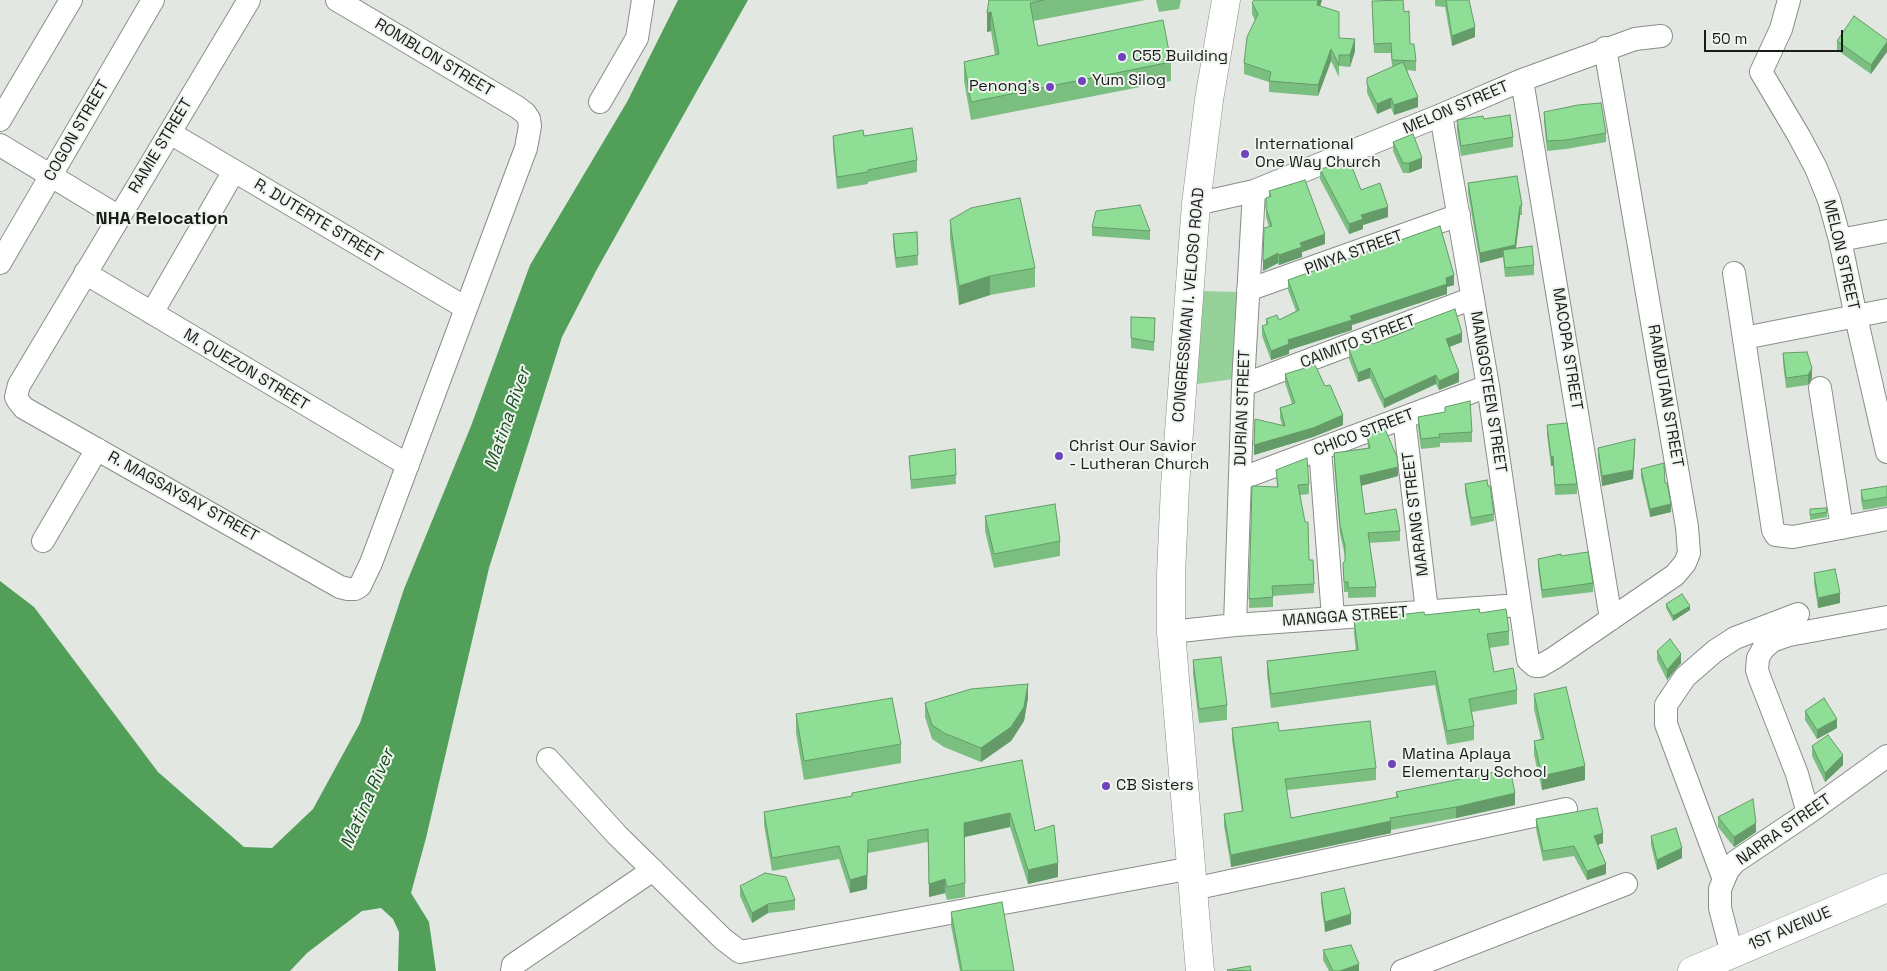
<!DOCTYPE html>
<html>
<head>
<meta charset="utf-8">
<style>
  body { margin:0 }
  #map { position:relative; width:1887px; height:971px; overflow:hidden; background:#e2e7e2; font-family:"Space Grotesk",sans-serif }
  canvas { display:block }
  .scale { position:absolute; left:1704px; top:30px; width:139px; height:22px; box-sizing:border-box; border:2px solid #1a1c1a; border-top:0; padding-left:6px; font-size:15px; line-height:18px; white-space:nowrap; color:#1a1c1a; -webkit-text-stroke:4px #eff4ef; paint-order:stroke }
</style>
</head>
<body>
<div id="map">
<canvas width="1887" height="971"></canvas>
<div class="scale">50 m</div>
</div>
<script>
const context = document.querySelector('canvas').getContext('2d');
context.lineJoin = 'round';
function fillPath(path, color) { context.fillStyle = color; context.fill(path, 'evenodd'); }
const shape = rows => new Path2D(rows.map(r => 'M' + r).join(''));
function strokePath(path, color, width, dash) { context.strokeStyle = color; context.lineWidth = width; context.lineCap = dash ? 'butt' : 'round'; context.setLineDash(dash || []); context.stroke(path); }
function label(font, color, halo, rows, align = 'center') {
  context.font = font + ' "Space Grotesk",sans-serif'; context.lineWidth = 4; context.setLineDash([]); context.textBaseline = 'middle'; context.strokeStyle = halo; context.fillStyle = color; for (const [text, x, y, turn = 0] of rows) {
    context.save(); context.translate(x, y); context.rotate((+turn || 0) * Math.PI / 180); context.textAlign = isNaN(turn) ? turn : align; if (halo) context.strokeText(text, 0, 0); context.fillText(text, 0, 0); context.restore();
  }
}
fillPath(shape([
  [1201,291,1241,292,1234,379,1197,384]
]), '#97d19a');
fillPath(shape([
  [678,0,748,0,596,271,562,337,489,568,426,838,411,893,429,922,436,971,398,971,399,932,393,919,381,908,362,911,307,953,290,971,0,971,0,581,34,607,158,772,244,847,272,848,313,809,360,723,404,589,471,426,530,265,627,102]
]), '#529f5a');
const street = shape([
  [249,0,19,385,16,397,19,402,24,408,340,587,348,589,355,589,360,586,371,563,526,148,530,126,529,119,525,113,517,107,337,0],
  [1789,0,1781,29,1761,72,1799,136,1816,168,1829,200,1840,240,1856,317,1887,452],
  [1522,80,1611,619],
  [600,102,637,38,643,0],
  [1441,115,1488,386,1528,660,1535,666,1540,666,1554,658,1675,575,1685,563,1689,553,1687,527,1605,48],
  [0,120,71,0],
  [170,133,466,308],
  [0,145,119,217],
  [1196,204,1254,191,1441,115,1522,80,1635,39,1661,36],
  [1840,240,1887,231],
  [0,263,153,0],
  [85,273,408,465],
  [1734,273,1773,530,1776,535,1793,537,1887,519],
  [1248,290,1459,215],
  [152,313,234,171],
  [1744,338,1887,310],
  [1243,385,1473,298],
  [1820,388,1842,528],
  [1404,418,1427,611],
  [1320,449,1333,617],
  [1240,479,1488,386],
  [43,541,97,449],
  [1235,625,1243,385,1254,191],
  [1171,632,1235,625,1520,605],
  [548,759,617,835,723,939,740,952,1192,868],
  [1808,813,1797,774,1760,679,1757,670,1758,658,1763,649,1772,641,1789,635,1887,617],
  [1723,877,1666,724,1666,705,1685,677,1715,651,1735,638,1798,614],
  [1193,889,1566,809],
  [1732,954,1720,908,1720,889,1728,870,1735,862,1808,813,1887,756],
  [512,971,513,965,653,870],
  [1402,971,1626,884]
]);
const secondary = shape([
  [1200,971,1171,632,1171,575,1175,486,1196,204,1209,100,1226,0],
  [1692,971,1887,888]
]);
strokePath(street, '#898e89', 24);
strokePath(secondary, '#898e89', 29);
strokePath(street, '#fff', 22);
strokePath(secondary, '#fff', 28);
fillPath(shape([
  [989,0,1145,0,1033,21,1038,46,1171,62,1171,81,971,120,964,81,964,62,995,55,991,31,987,32],
  [1156,0,1181,0,1179,9,1159,12],
  [1322,0,1320,6,1339,38,1355,51,1350,67,1339,66,1339,77,1331,61,1318,96,1269,92,1269,82,1244,74,1244,63,1255,20,1252,14,1252,3],
  [1435,0,1469,0,1475,37,1452,46,1445,7,1435,6],
  [1372,1,1404,12,1410,44,1416,61,1416,71,1407,70,1418,107,1394,115,1391,108,1377,114,1367,93,1367,78,1392,67,1391,53,1374,53],
  [1887,40,1871,74,1837,50,1837,41],
  [1544,112,1606,133,1606,142,1566,149,1547,151,1544,122],
  [1484,119,1513,137,1513,147,1461,156,1457,130,1457,120],
  [833,136,864,136,917,160,917,172,868,182,868,184,837,189,833,148],
  [1393,142,1422,168,1409,173,1403,173,1393,151],
  [1320,169,1361,190,1388,217,1363,225,1363,229,1349,234,1320,179],
  [1468,183,1522,205,1522,215,1520,215,1516,248,1534,265,1534,275,1505,277,1503,257,1480,263,1468,193],
  [1269,191,1325,244,1302,252,1302,257,1279,265,1278,263,1263,271,1269,227,1266,217,1266,208,1269,197],
  [950,220,1035,268,1035,287,990,295,959,305,950,239],
  [1092,227,1150,231,1150,240,1092,236],
  [917,232,918,265,896,268,893,244,893,234],
  [1288,280,1454,285,1447,287,1447,294,1352,325,1352,330,1289,350,1289,354,1271,360,1262,336,1262,326,1266,325,1266,319,1279,320,1296,311,1288,290],
  [1131,317,1155,318,1154,351,1131,348],
  [1412,325,1462,342,1450,347,1459,382,1439,390,1436,384,1384,408,1370,378,1358,382,1349,359,1349,349,1373,344,1412,328],
  [1783,353,1812,378,1808,385,1786,388,1783,363],
  [1285,374,1343,425,1313,437,1254,455,1282,425,1280,418,1280,408,1292,404,1285,383],
  [1445,407,1472,432,1472,442,1440,443,1440,447,1421,449,1418,427,1418,417,1445,412],
  [1547,425,1577,484,1577,494,1555,495,1553,466,1551,466,1547,435],
  [1367,436,1398,476,1361,486,1365,514,1400,531,1400,541,1369,543,1376,587,1376,597,1348,598,1348,592,1344,592,1343,563,1345,561,1345,556,1340,534,1334,463,1334,453,1368,448],
  [1598,448,1635,449,1633,479,1602,486,1598,458],
  [955,449,956,484,911,489,909,456],
  [1641,469,1665,483,1671,512,1650,517,1641,477],
  [1276,470,1309,484,1309,494,1300,495,1309,560,1314,584,1314,593,1273,596,1273,607,1249,608,1249,599,1277,487],
  [1465,484,1494,514,1494,521,1471,526,1465,491],
  [1887,489,1887,506,1863,510,1861,500,1861,490],
  [1810,509,1827,512,1827,517,1810,520],
  [985,516,1060,541,1060,556,994,568,985,531],
  [1538,559,1593,583,1593,592,1542,598,1538,568],
  [1814,573,1840,603,1818,608,1814,583],
  [1666,604,1690,610,1673,621,1666,608],
  [1480,613,1509,631,1509,645,1489,648,1494,672,1517,690,1517,704,1472,712,1474,726,1474,740,1447,745,1435,685,1271,708,1267,675,1267,661,1356,651,1354,634,1354,620,1425,615],
  [1657,651,1681,663,1667,680,1657,660],
  [1193,660,1227,705,1227,720,1199,723,1193,674],
  [1534,694,1585,780,1542,790,1534,755,1534,741,1541,739,1534,709],
  [1028,698,1024,721,1011,741,981,762,944,747,932,739,925,717,925,703],
  [1805,711,1837,728,1817,739,1805,720],
  [796,714,901,744,901,763,804,780,796,733],
  [1232,728,1279,731,1376,768,1376,780,1287,790,1291,818,1396,798,1396,792,1515,805,1456,818,1391,830,1391,833,1231,867,1224,826,1224,814,1242,812,1232,740],
  [1812,746,1843,765,1825,782,1812,756],
  [1022,760,1035,831,1058,877,1028,884,1010,827,965,837,965,897,947,900,945,893,929,897,928,842,868,853,867,889,850,893,839,859,772,871,764,825,764,812,852,796,852,793],
  [1718,817,1756,832,1734,847,1718,827],
  [1536,819,1603,843,1598,845,1606,874,1587,880,1574,856,1543,861,1536,829],
  [1651,836,1682,858,1657,870,1651,845],
  [740,886,795,900,795,910,768,913,752,923,740,896],
  [1321,893,1351,924,1325,932,1321,902],
  [951,912,1014,971,960,971,951,926],
  [1323,950,1359,971,1329,971,1323,960]
]), '#7bbf80');
fillPath(shape([
  [1318,0,1322,0,1317,16,1317,5],
  [991,12,991,31,987,32,987,13],
  [1475,27,1475,37,1452,46,1452,36],
  [1355,39,1355,51,1350,67,1350,55],
  [1887,42,1887,52,1871,74,1871,65],
  [1331,49,1331,61,1318,96,1318,85],
  [1418,97,1418,107,1394,115,1394,105],
  [1391,98,1391,108,1377,114,1377,104],
  [1422,158,1422,168,1409,173,1409,163],
  [1520,206,1520,215,1515,255,1503,250,1503,257,1480,263,1480,253],
  [1388,207,1388,217,1363,225,1363,229,1349,234,1349,224,1361,215],
  [1325,234,1325,244,1302,252,1302,257,1279,265,1279,255,1300,243],
  [1278,253,1278,263,1263,271,1263,261],
  [1454,275,1454,285,1447,287,1447,294,1352,325,1352,330,1289,350,1289,354,1271,360,1271,351,1288,340],
  [990,276,990,295,959,305,959,286],
  [1462,333,1462,342,1446,348,1446,339],
  [1370,368,1370,378,1358,382,1358,373],
  [1812,368,1812,378,1808,385,1808,375],
  [1459,372,1459,382,1439,390,1439,381],
  [1436,375,1436,384,1384,408,1384,399],
  [1343,415,1343,425,1313,437,1254,455,1254,445],
  [1635,439,1633,479,1602,486,1602,476],
  [1553,456,1553,466,1551,466,1551,457],
  [1398,467,1398,476,1360,486,1360,476],
  [1671,504,1671,512,1650,517,1650,509],
  [1840,593,1840,603,1818,608,1818,598],
  [1690,606,1690,610,1673,621,1673,616],
  [1681,654,1681,663,1667,680,1667,670],
  [1028,684,1028,698,1024,721,1011,741,981,762,981,748],
  [1837,719,1837,728,1817,739,1817,730],
  [1843,755,1843,765,1825,782,1825,773],
  [1585,766,1585,780,1542,790,1542,776],
  [1515,793,1515,805,1456,818,1456,807],
  [1010,813,1010,827,964,837,964,823],
  [1391,821,1391,833,1231,867,1231,855],
  [1756,823,1756,832,1734,847,1734,837],
  [1603,833,1603,843,1594,846,1594,836],
  [868,840,867,889,850,893,850,880],
  [1682,848,1682,858,1657,870,1657,860],
  [1058,863,1058,877,1028,884,1028,870],
  [1606,864,1606,874,1587,880,1587,871],
  [945,879,945,893,929,897,929,884],
  [768,904,768,913,752,923,752,913],
  [1351,914,1351,924,1325,932,1325,922],
  [1359,964,1359,971,1340,971]
]), '#649b68');
const building = shape([
  [989,0,1044,0,1030,3,1038,46,1163,20,1171,62,971,102,964,62,999,54,991,12,987,13,989,0],
  [1254,0,1318,0,1317,5,1339,12,1339,38,1355,39,1350,55,1339,55,1339,65,1331,49,1318,85,1269,81,1271,72,1244,63,1247,37,1258,14,1252,3,1254,0],
  [1403,0,1404,12,1409,11,1410,44,1414,44,1416,61,1392,60,1391,43,1374,44,1372,1,1403,0],
  [1446,0,1469,0,1475,27,1452,36,1446,0],
  [1854,16,1887,40,1887,42,1871,65,1837,41,1854,16],
  [1403,62,1418,97,1394,105,1391,98,1377,104,1367,84,1367,78,1403,62],
  [1601,103,1606,133,1566,140,1547,141,1544,112,1578,105,1601,103],
  [1510,115,1513,137,1461,146,1457,120,1483,116,1484,119,1510,115],
  [912,128,917,160,868,170,868,172,837,177,833,136,863,130,864,136,912,128],
  [1413,134,1422,158,1409,163,1403,163,1393,142,1413,134],
  [1350,162,1361,190,1380,183,1388,207,1361,215,1363,219,1349,224,1320,169,1350,162],
  [1517,176,1522,205,1520,206,1515,245,1480,253,1468,183,1517,176],
  [1305,180,1325,234,1300,243,1302,247,1279,255,1278,253,1263,261,1264,228,1272,226,1266,208,1266,198,1271,196,1269,191,1305,180],
  [1020,198,1035,268,990,276,959,286,950,220,971,208,1020,198],
  [1140,205,1150,231,1092,227,1096,211,1140,205],
  [1440,226,1454,275,1446,278,1447,284,1350,316,1352,320,1288,340,1289,344,1271,351,1262,326,1268,324,1266,319,1277,315,1279,320,1299,310,1288,280,1440,226],
  [917,232,918,255,896,258,893,234,917,232],
  [1532,246,1534,265,1505,268,1503,250,1532,246],
  [1455,309,1462,333,1446,339,1459,372,1439,381,1436,375,1384,399,1370,368,1358,373,1349,349,1371,341,1373,344,1414,328,1412,325,1455,309],
  [1131,317,1155,318,1154,342,1131,338,1131,317],
  [1807,352,1812,368,1808,375,1786,378,1783,353,1807,352],
  [1315,365,1325,386,1330,385,1343,415,1313,428,1254,445,1255,419,1285,426,1280,408,1295,403,1285,374,1315,365],
  [1470,401,1472,432,1439,434,1440,437,1421,439,1418,417,1445,412,1445,407,1470,401],
  [1567,423,1577,484,1555,485,1553,456,1551,457,1547,425,1567,423],
  [1385,429,1397,457,1398,467,1360,476,1365,514,1396,509,1400,531,1368,533,1376,587,1348,588,1348,582,1344,582,1343,563,1345,561,1345,546,1340,525,1334,453,1370,448,1367,436,1385,429],
  [1635,439,1633,470,1602,476,1598,448,1635,439],
  [955,449,956,475,911,480,909,456,955,449],
  [1307,458,1309,484,1298,485,1305,522,1308,522,1309,560,1313,560,1314,584,1272,586,1273,597,1249,599,1252,486,1278,487,1276,470,1307,458],
  [1664,463,1665,483,1667,483,1671,504,1650,509,1641,469,1664,463],
  [1487,480,1488,486,1490,486,1494,514,1471,518,1465,484,1487,480],
  [1887,486,1887,497,1863,501,1861,490,1887,486],
  [1055,504,1060,541,994,554,985,516,1055,504],
  [1826,508,1827,512,1810,515,1810,509,1826,508],
  [1588,552,1593,583,1542,590,1538,559,1561,554,1561,556,1588,552],
  [1835,569,1840,593,1818,598,1814,573,1835,569],
  [1682,594,1690,606,1673,616,1666,604,1682,594],
  [1479,609,1480,613,1506,609,1509,631,1487,634,1494,672,1513,668,1517,690,1469,699,1474,726,1447,731,1435,671,1271,694,1267,661,1358,650,1354,620,1424,612,1425,615,1479,609],
  [1670,639,1681,654,1667,670,1657,651,1670,639],
  [1221,657,1227,705,1199,709,1193,660,1221,657],
  [1028,684,1024,707,1011,727,981,748,944,733,932,725,925,703,971,689,1028,684],
  [1566,687,1585,766,1542,776,1534,741,1544,739,1534,694,1566,687],
  [892,698,901,744,804,761,796,714,892,698],
  [1824,698,1837,719,1817,730,1805,711,1824,698],
  [1370,721,1376,768,1285,779,1291,818,1398,797,1396,792,1510,769,1515,793,1456,807,1390,818,1391,821,1231,855,1224,814,1243,811,1232,728,1278,722,1279,731,1370,721],
  [1828,735,1843,755,1825,773,1812,746,1828,735],
  [1022,760,1035,831,1054,825,1058,863,1028,870,1010,813,964,823,965,883,947,887,945,879,929,884,928,829,868,840,867,875,850,880,839,846,772,858,764,812,852,796,852,793,1022,760],
  [1753,799,1756,823,1734,837,1718,817,1753,799],
  [1597,808,1603,833,1594,836,1606,864,1587,871,1574,846,1543,851,1536,819,1597,808],
  [1676,828,1682,848,1657,860,1651,836,1676,828],
  [765,873,786,877,795,900,768,904,752,913,740,886,765,873],
  [1344,888,1351,914,1325,922,1321,893,1344,888],
  [1002,902,1014,971,962,971,951,912,1002,902],
  [1351,945,1359,964,1340,971,1333,971,1323,950,1351,945],
  [1250,966,1251,971,1227,970,1250,966]
]);
fillPath(building, '#8fde95');
strokePath(building, '#649b68', 1);
for (const [x, y, r, color] of [
  [1122,57,5,"#6f43bb"],
  [1082,81,5,"#6f43bb"],
  [1050,87,5,"#6f43bb"],
  [1245,154,5,"#6f43bb"],
  [1059,456,5,"#6f43bb"],
  [1392,764,5,"#6f43bb"],
  [1106,786,5,"#6f43bb"]
]) { const dot = new Path2D(); dot.arc(x, y, r, 0, 2 * Math.PI); context.fillStyle = color; context.fill(dot); strokePath(dot, '#eff4ef', 2); }
label('16px', '#1a1c1a', '#eff4ef', [
  ["C55 Building",1132,57],
  ["Yum Silog",1092,81],
  ["Penong's",1040,87,"right"],
  ["International",1255,145],
  ["One Way Church",1255,163],
  ["Christ Our Savior",1069,447],
  ["- Lutheran Church",1069,465],
  ["Matina Aplaya",1402,755],
  ["Elementary School",1402,773],
  ["CB Sisters",1116,786]
], 'left');
label('16px', '#1a1c1a', '#eff4ef', [
  ["ROMBLON STREET",434,58,31],
  ["MELON STREET",1456,108,-23],
  ["COGON STREET",77,131,-60],
  ["RAMIE STREET",161,146,-59],
  ["R. DUTERTE STREET",318,221,31],
  ["PINYA STREET",1354,253,-20],
  ["MELON STREET",1841,255,77],
  ["CONGRESSMAN I. VELOSO ROAD",1189,305,-85],
  ["CAIMITO STREET",1358,342,-21],
  ["MACOPA STREET",1567,349,81],
  ["M. QUEZON STREET",246,370,31],
  ["MANGOSTEEN STREET",1488,392,81],
  ["RAMBUTAN STREET",1665,396,80],
  ["DURIAN STREET",1243,408,-88],
  ["CHICO STREET",1364,433,-21],
  ["R. MAGSAYSAY STREET",183,497,29],
  ["MARANG STREET",1416,514,-97],
  ["MANGGA STREET",1345,617,-4],
  ["NARRA STREET",1784,830,-35],
  ["1ST AVENUE",1790,929,-23]
]);
label('bold 18px', '#1a1c1a', '#eff4ef', [
  ["NHA Relocation",162,219]
]);
label('italic 18px', '#1a5021', '#eff4ef', [
  ["Matina River",508,419,-71],
  ["Matina River",368,799,-66]
]);
</script>
</body>
</html>
